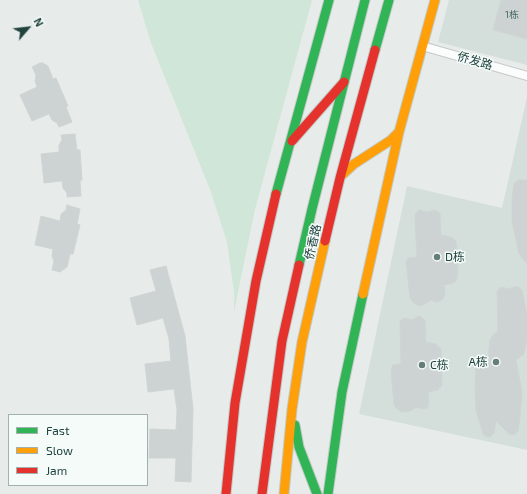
<!DOCTYPE html>
<html>
<head>
<meta charset="utf-8">
<style>
  body { margin:0 }
  #map { position:relative; width:527px; height:494px; overflow:hidden; background:#e7ecea; font-family:"Exo 2",sans-serif }
  canvas { display:block }
  .legend { position:absolute; left:8px; top:414px; width:140px; height:72px; box-sizing:border-box; background:#f5fbf9; border:1px solid #a0b1ae; margin:0; padding:5px 7px; list-style:none; font-size:12px; color:#21433e }
  .legend li { display:flex; align-items:center; gap:8px; height:20px }
  .legend b { width:20px; border:1px solid #a0b1ae }
  .north { position:absolute; left:8px; top:8px; width:40px; height:40px; -webkit-text-stroke:3px #f5fbf9; paint-order:stroke; rotate:62deg; font-size:11px; font-weight:700; line-height:16px; text-align:center; color:#21433e }
  .north::after { content:''; display:block; margin:auto; width:14px; height:18px; background:#21433e; clip-path:polygon(50% 0,100% 100%,50% 72%,0 100%) }
</style>
</head>
<body>
<div id="map">
<canvas width="527" height="494"></canvas>
<ul class="legend">
<li><b style="height:5px;background:#30b455"></b>Fast</li>
<li><b style="height:5px;background:#ff9f0a"></b>Slow</li>
<li><b style="height:5px;background:#e5322d"></b>Jam</li>
</ul>
<div class="north">N</div>
</div>
<script>
const context = document.querySelector('canvas').getContext('2d');
context.lineJoin = 'round';
function fillPath(path, color) { context.fillStyle = color; context.fill(path, 'evenodd'); }
const shape = rows => new Path2D(rows.map(r => 'M' + r).join(''));
function strokePath(path, color, width, dash) { context.strokeStyle = color; context.lineWidth = width; context.lineCap = dash ? 'butt' : 'round'; context.setLineDash(dash || []); context.stroke(path); }
function label(font, color, halo, rows, align = 'center') {
  context.font = font + ' "Exo 2","Noto Sans SC",sans-serif'; context.lineWidth = 3; context.setLineDash([]); context.textBaseline = 'middle'; context.strokeStyle = halo; context.fillStyle = color; for (const [text, x, y, turn = 0] of rows) {
    context.save(); context.translate(x, y); context.rotate((+turn || 0) * Math.PI / 180); context.textAlign = isNaN(turn) ? turn : align; if (halo) context.strokeText(text, 0, 0); context.fillText(text, 0, 0); context.restore();
  }
}
fillPath(shape([
  [449,0,527,0,527,65,438,42],
  [527,97,527,450,359,414,407,186,502,208]
]), '#d4dfdb');
fillPath(shape([
  [138,0,312,0,255,209,234,312,234,292,227,242,211,192,151,43]
]), '#cfe6d8');
const building = shape([
  [501,0,527,0,527,39,493,30,501,0],
  [40,63,43,63,48,66,53,79,56,78,68,106,66,107,72,122,59,127,57,123,52,120,49,114,32,121,20,95,37,87,35,81,36,75,32,67,40,63],
  [75,134,77,150,80,150,82,180,80,180,81,196,67,197,67,193,63,188,62,181,44,183,41,154,59,152,59,145,62,140,61,135,75,134],
  [518,180,527,180,527,264,519,254,512,221,512,198,514,184,518,180],
  [67,205,80,209,77,224,80,225,73,254,70,254,67,267,60,272,52,270,54,261,52,256,53,249,35,245,41,216,60,221,61,214,66,210,67,205],
  [419,210,427,212,435,210,440,213,441,235,451,237,456,241,458,274,456,281,453,283,444,285,445,295,442,300,437,302,431,300,425,304,419,306,414,303,410,298,406,262,408,258,417,257,415,217,415,214,419,210],
  [166,266,185,336,193,409,191,482,175,481,176,458,149,458,150,429,176,430,177,410,174,389,148,392,145,364,171,361,169,339,163,318,137,325,130,298,156,291,150,270,166,266],
  [517,286,522,290,527,315,527,338,524,354,516,360,522,392,520,417,518,431,514,435,509,434,496,421,494,433,490,437,487,437,483,434,476,410,475,387,476,362,480,358,488,358,490,340,493,335,498,331,497,291,501,287,509,289,517,286],
  [419,316,425,320,426,342,436,344,441,349,442,385,438,390,428,392,429,403,427,408,422,409,417,407,410,411,402,412,396,408,394,405,391,370,393,365,401,364,400,321,404,318,412,320,419,316]
]);
fillPath(building, '#cdd3d2');
strokePath(building, '#cfd5d3', 1);
const street = shape([
  [422,46,527,76]
]);
const fast = shape([
  [375,50,389,0],
  [276,194,329,0],
  [299,265,312,209,365,0],
  [295,425,299,447,317,494],
  [328,494,342,392,363,294]
]);
const slow = shape([
  [341,176,354,164,391,140,399,132],
  [363,294,399,132,435,0],
  [284,494,292,409,302,342,325,241]
]);
const jam = shape([
  [292,141,344,82],
  [325,241,340,178,375,50],
  [226,494,235,403,256,281,276,194],
  [262,494,282,341,299,265]
]);
strokePath(street, '#c4c9c8', 10);
strokePath(fast, '#c2cac8', 11);
strokePath(slow, '#c2cac8', 11);
strokePath(jam, '#c2cac8', 11);
strokePath(street, '#fbfcfc', 8);
strokePath(fast, '#30b455', 9);
strokePath(slow, '#ff9f0a', 9);
strokePath(jam, '#e5322d', 9);
for (const [x, y, r, color] of [
  [437,257,4,"#667e7a"],
  [496,362,4,"#667e7a"],
  [422,365,4,"#667e7a"]
]) { const dot = new Path2D(); dot.arc(x, y, r, 0, 2 * Math.PI); context.fillStyle = color; context.fill(dot); strokePath(dot, '#f5fbf9', 1.5); }
label('10px', '#4d6864', null, [
  ["1栋",512,15]
]);
label('12px', '#21433e', '#f5fbf9', [
  ["侨发路",475,61,16],
  ["侨香路",313,242,-77]
]);
label('12px', '#21433e', '#f5fbf9', [
  ["D栋",445,257],
  ["A栋",488,362,"right"],
  ["C栋",430,365]
], 'left');
</script>
</body>
</html>
